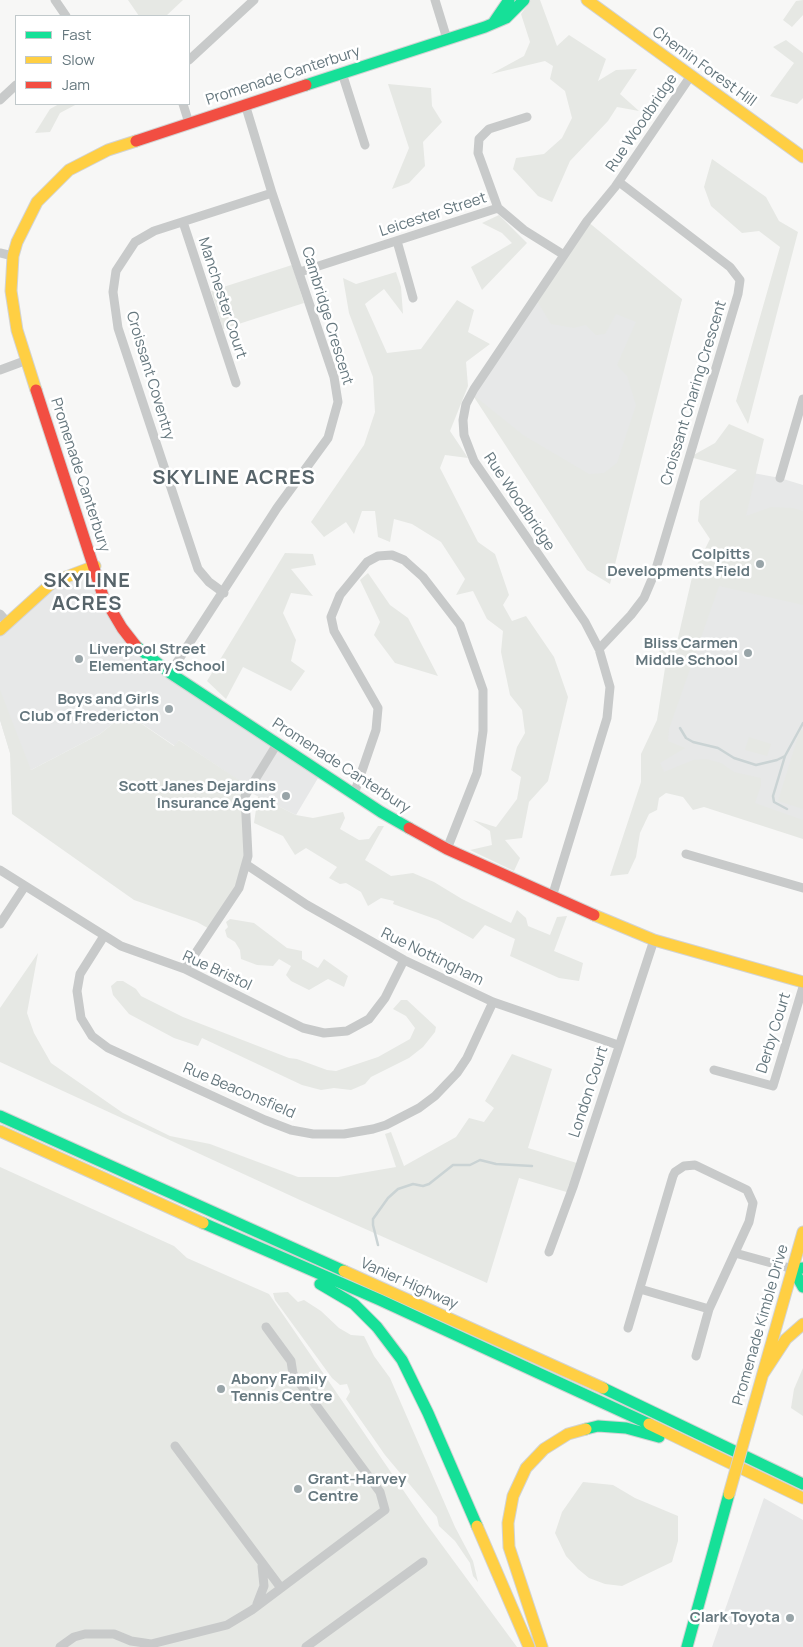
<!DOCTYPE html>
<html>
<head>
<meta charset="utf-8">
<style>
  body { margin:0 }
  #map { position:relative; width:803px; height:1647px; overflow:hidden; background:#f7f7f6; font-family:Manrope,sans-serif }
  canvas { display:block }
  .legend { position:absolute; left:15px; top:15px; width:175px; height:90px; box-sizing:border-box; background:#fff; border:1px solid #c1c9cb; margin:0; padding:6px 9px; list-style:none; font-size:15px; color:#65777e }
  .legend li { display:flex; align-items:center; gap:10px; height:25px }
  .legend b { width:25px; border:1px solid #c1c9cb }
</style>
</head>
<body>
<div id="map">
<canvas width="803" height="1647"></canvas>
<ul class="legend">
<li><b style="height:6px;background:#16e098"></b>Fast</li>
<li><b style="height:6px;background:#ffcf43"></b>Slow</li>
<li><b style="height:6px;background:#f24e42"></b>Jam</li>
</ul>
</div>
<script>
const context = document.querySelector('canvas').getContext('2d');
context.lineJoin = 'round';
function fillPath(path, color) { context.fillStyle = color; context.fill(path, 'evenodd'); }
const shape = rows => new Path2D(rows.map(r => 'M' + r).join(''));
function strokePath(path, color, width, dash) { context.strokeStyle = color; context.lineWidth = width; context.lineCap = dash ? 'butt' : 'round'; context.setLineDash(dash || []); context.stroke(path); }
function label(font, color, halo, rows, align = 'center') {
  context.font = font + ' Manrope,sans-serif'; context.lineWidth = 5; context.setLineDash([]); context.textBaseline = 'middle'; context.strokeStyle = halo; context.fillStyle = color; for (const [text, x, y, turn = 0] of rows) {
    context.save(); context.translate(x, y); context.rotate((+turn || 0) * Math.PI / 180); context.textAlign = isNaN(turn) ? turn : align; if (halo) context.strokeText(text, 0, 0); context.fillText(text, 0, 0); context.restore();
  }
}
fillPath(shape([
  [536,299,682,299,610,559,472,394],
  [737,470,780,478,803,485,803,826,657,771],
  [95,566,122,628,163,668,321,773,296,815,247,791,241,782,179,740,175,746,126,713,100,734,31,770,10,753,0,720,0,630,53,582],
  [764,1498,803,1520,803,1647,712,1647]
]), '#e7e8e8');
fillPath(shape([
  [128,0,183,0,166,16,139,16],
  [531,0,540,0,557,46,569,35,606,59,598,81,616,70,637,69,620,94,639,111,617,107,608,121,570,161,552,202,538,196,513,169,516,158,544,154,562,138,572,118,565,91,550,79,553,66,545,61,491,74,524,56,530,42,521,14],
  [803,0,803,15,792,27,783,20,796,1],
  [786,40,803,53,803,98,797,104,770,96,794,63,773,47],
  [388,84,431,88,432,106,442,122,423,142,425,166,409,183,392,189,409,148],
  [59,104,77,104,60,113,50,132,35,133,50,109],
  [712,159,766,197,779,221,798,232,748,424,736,401,780,247,759,231,742,233,711,206,704,187],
  [499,215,527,243,482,290,471,267,512,243,502,233,482,223],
  [587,221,682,299,610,584,587,570,472,394,523,435,589,474,604,473,617,463,636,405,627,376,617,365,636,322,616,314,605,334,596,335,586,325,574,328,551,324,536,299],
  [292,265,304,303,223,329,211,291],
  [396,272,401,287,403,314,384,289,365,304,387,353,421,349,457,300,474,310,468,332,490,344,466,362,468,386,450,431,468,458,445,455,440,468,478,542,495,554,509,595,503,605,512,621,526,616,554,657,568,697,548,781,529,802,522,838,505,840,520,858,514,871,470,850,492,845,490,831,473,820,496,827,517,799,521,777,511,770,517,747,525,733,522,710,510,695,501,652,503,631,487,619,473,591,456,595,465,579,441,542,412,524,394,519,390,542,378,537,375,511,362,511,354,534,346,522,324,537,311,522,364,445,375,412,373,377,349,313,343,278,356,284],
  [729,424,764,439,746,516,771,507,793,508,803,511,803,605,719,586,669,729,668,741,685,748,660,763,664,772,693,760,706,759,721,763,734,772,761,778,761,785,755,803,803,820,803,839,704,807,693,810,683,797,666,793,659,798,657,810,649,814,640,833,636,857,628,874,610,876,641,782,641,754,657,720,665,668,657,644,667,654,678,638,693,573,710,539,698,521,700,501,737,470,690,457,715,443],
  [285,553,313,554,316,565,291,569,313,596,291,593,283,613,296,640,291,661,305,671,291,691,243,667,226,699,207,681],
  [368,573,390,605,408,618,438,676,395,663,374,635,380,622,360,580],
  [0,690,31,770,100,734,126,713,174,746,179,740,242,782,247,791,247,865,213,931,197,922,134,900,12,814,10,753,0,720],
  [800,730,803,731,803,809,778,801],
  [749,737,771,744,767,756,745,750],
  [258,796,296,815,313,818,343,812,345,818,340,829,359,840,369,839,378,826,384,826,365,860,391,876,413,873,434,882,462,899,511,923,517,910,526,918,528,926,550,935,557,917,567,916,554,951,583,963,579,981,559,978,510,956,515,939,485,925,473,939,438,920,393,904,394,901,381,898,368,906,361,892,346,883,340,884,329,878,337,867,306,848,295,855,283,836,254,823],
  [230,919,254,923,287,948,302,951,302,959,318,968,324,959,348,976,344,987,328,979,309,990,291,981,286,975,291,966,279,959,273,966,257,965,241,959,240,950,235,942,227,937,225,930,228,927,226,922],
  [38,953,27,1013,34,1033,51,1063,123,1113,170,1136,210,1144,298,1177,338,1177,396,1167,385,1134,391,1132,404,1166,456,1137,469,1118,484,1122,494,1108,485,1101,512,1054,552,1069,528,1148,580,1164,570,1193,519,1178,487,1283,300,1200,0,1062,0,1008],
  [117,981,123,981,136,989,141,996,183,1017,289,1058,297,1059,327,1070,336,1071,378,1057,410,1039,415,1028,406,1016,393,1009,401,1000,407,1000,436,1027,435,1032,423,1047,409,1058,371,1077,365,1084,351,1090,334,1088,321,1090,302,1085,202,1038,198,1046,174,1038,129,1014,113,995,111,986],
  [0,1167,174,1246,187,1258,269,1294,425,1522,517,1647,0,1647],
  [288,1292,298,1302,304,1300,321,1311,339,1328,351,1335,364,1336,374,1356,390,1378,455,1527,473,1561,478,1582,473,1576,470,1563,455,1541,439,1526,437,1517,385,1455,346,1399,350,1392,347,1384,340,1385,332,1378,275,1300,273,1293],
  [803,1368,803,1416,791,1408,794,1389],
  [583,1482,613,1485,635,1498,678,1516,678,1541,672,1562,622,1586,605,1584,589,1578,578,1569,566,1556,555,1533,562,1512]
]), '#e6e8e4');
strokePath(shape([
  [680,728,686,738,693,742,718,748,734,758,756,765,777,760,785,756,803,723],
  [785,756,773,796,774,802,787,809],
  [378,1245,373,1225,373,1219,388,1198,398,1189,413,1184,423,1186,429,1184,453,1165,470,1165,480,1160,496,1164,532,1166]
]), '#cad3d4', 2.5);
const fast = shape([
  [494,22,509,0],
  [306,85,485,27,506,18,524,0],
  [136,646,170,673,381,812,409,828],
  [0,1116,344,1271],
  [203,1223,380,1300,649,1424],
  [803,1268,793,1269,803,1287],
  [320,1284,354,1304,377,1327,402,1360,428,1413,477,1526],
  [603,1388,803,1484],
  [586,1429,598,1426,626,1428,659,1437],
  [687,1647,729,1494]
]);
const slow = shape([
  [587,0,803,157],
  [36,390,17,330,11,291,13,256,17,242,37,202,69,170,108,150,136,141],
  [0,630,53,582,95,566],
  [594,915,654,940,803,982],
  [0,1131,203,1223],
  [344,1271,603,1388],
  [763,1374,786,1339,803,1324],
  [649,1424,803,1498],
  [748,1426,803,1232],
  [477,1526,529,1647],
  [542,1647,509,1547,508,1523,513,1496,526,1468,544,1449,568,1434,586,1429]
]);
const jam = shape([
  [136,141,306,85],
  [36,390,103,596,122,628,136,646],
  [409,828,447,849,594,915]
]);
strokePath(fast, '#d2d3d3', 13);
strokePath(slow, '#d2d3d3', 13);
strokePath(jam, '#d2d3d3', 13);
strokePath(shape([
  [55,0,66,16],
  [435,0,447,39],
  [189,60,254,0],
  [342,73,365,145],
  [0,100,16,85],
  [183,104,189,123],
  [498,208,478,153,479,139,489,129,527,117],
  [183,222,236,383],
  [397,241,413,298],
  [0,253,13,256],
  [300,272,498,208,524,230,564,255],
  [0,370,27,360],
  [780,478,803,399],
  [224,593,209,582,198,569,118,328,113,292,116,271,135,242,154,231,272,193],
  [0,614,8,623],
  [599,649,631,615,644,598,655,572,738,294,740,280,730,267,619,182],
  [170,673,277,508,328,438,338,402,334,377,272,193,245,104],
  [354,794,376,730,378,708,334,631,331,617,340,595,367,562,378,556,392,555,404,560,423,577,460,625,483,690,483,731,477,773,447,849],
  [686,854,803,888],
  [247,865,307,905,404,960,493,1002,618,1045],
  [0,870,121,946,185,969,303,1028,324,1033,347,1031,369,1019,385,998,404,960],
  [552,897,607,718,610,687,599,649,585,622,474,461,464,435,463,420,466,404,474,389,587,221,615,187,690,77],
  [0,924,25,886],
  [104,936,80,974,77,991,81,1018,92,1036,108,1048,265,1120,291,1130,313,1134,344,1134,373,1129,386,1125,419,1108,435,1096,457,1073,467,1058,493,1002],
  [185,969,239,888,248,856,245,796,277,744],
  [714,1070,773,1086,803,987],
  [549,1252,573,1187,654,940],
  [735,1253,793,1269],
  [628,1328,673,1176,675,1172,684,1166,695,1165,747,1190,753,1203,749,1222,709,1309,640,1289],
  [696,1356,709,1309],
  [175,1446,281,1588],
  [257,1604,264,1586,262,1566],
  [60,1647,74,1637,85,1634,114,1634,131,1641,151,1644,227,1625,252,1610,385,1510,380,1492,293,1374,291,1361,266,1327],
  [306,1647,423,1562]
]), '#c8caca', 9);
strokePath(fast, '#16e098', 11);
strokePath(slow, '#ffcf43', 11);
strokePath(jam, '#f24e42', 11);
const slowBridge = shape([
  [729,1494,748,1426]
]);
strokePath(slowBridge, '#d2d3d3', 13, []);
strokePath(slowBridge, '#ffcf43', 11);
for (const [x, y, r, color] of [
  [760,564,5,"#98a4a8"],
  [748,653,5,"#98a4a8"],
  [79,659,5,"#98a4a8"],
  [169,709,5,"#98a4a8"],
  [286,796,5,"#98a4a8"],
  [221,1389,5,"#98a4a8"],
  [298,1489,5,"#98a4a8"],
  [790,1618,5,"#98a4a8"]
]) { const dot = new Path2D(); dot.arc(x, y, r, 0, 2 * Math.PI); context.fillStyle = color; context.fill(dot); strokePath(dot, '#fff', 2); }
label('15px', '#65777e', '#fff', [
  ["Chemin Forest Hill",704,67,36],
  ["Promenade Canterbury",283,76,-18],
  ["Rue Woodbridge",642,123,-56],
  ["Leicester Street",433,215,-18],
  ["Manchester Court",222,298,72],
  ["Cambridge Crescent",327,316,73],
  ["Croissant Coventry",150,376,73],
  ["Croissant Charing Crescent",694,393,-73],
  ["Promenade Canterbury",80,475,72],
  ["Rue Woodbridge",519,502,56],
  ["Promenade Canterbury",341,766,33],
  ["Rue Nottingham",432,957,26],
  ["Rue Bristol",217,971,25],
  ["Derby Court",774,1033,-73],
  ["Rue Beaconsfield",239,1091,23],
  ["London Court",589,1092,-72],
  ["Vanier Highway",409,1284,24],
  ["Promenade Kimble Drive",761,1325,-74]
]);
label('bold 15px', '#65777e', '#fff', [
  ["Colpitts",750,555],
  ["Developments Field",750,572],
  ["Bliss Carmen",738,644],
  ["Middle School",738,661],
  ["Liverpool Street",89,650,"left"],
  ["Elementary School",89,667,"left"],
  ["Boys and Girls",159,700],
  ["Club of Fredericton",159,717],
  ["Scott Janes Dejardins",276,787],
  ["Insurance Agent",276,804],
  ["Abony Family",231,1380,"left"],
  ["Tennis Centre",231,1397,"left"],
  ["Grant-Harvey",308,1480,"left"],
  ["Centre",308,1497,"left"],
  ["Clark Toyota",780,1618]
], 'right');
context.letterSpacing = '1px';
label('bold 20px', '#57646a', '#fff', [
  ["SKYLINE ACRES",234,478],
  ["SKYLINE",87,581],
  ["ACRES",87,604]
]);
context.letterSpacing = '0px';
</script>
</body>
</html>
